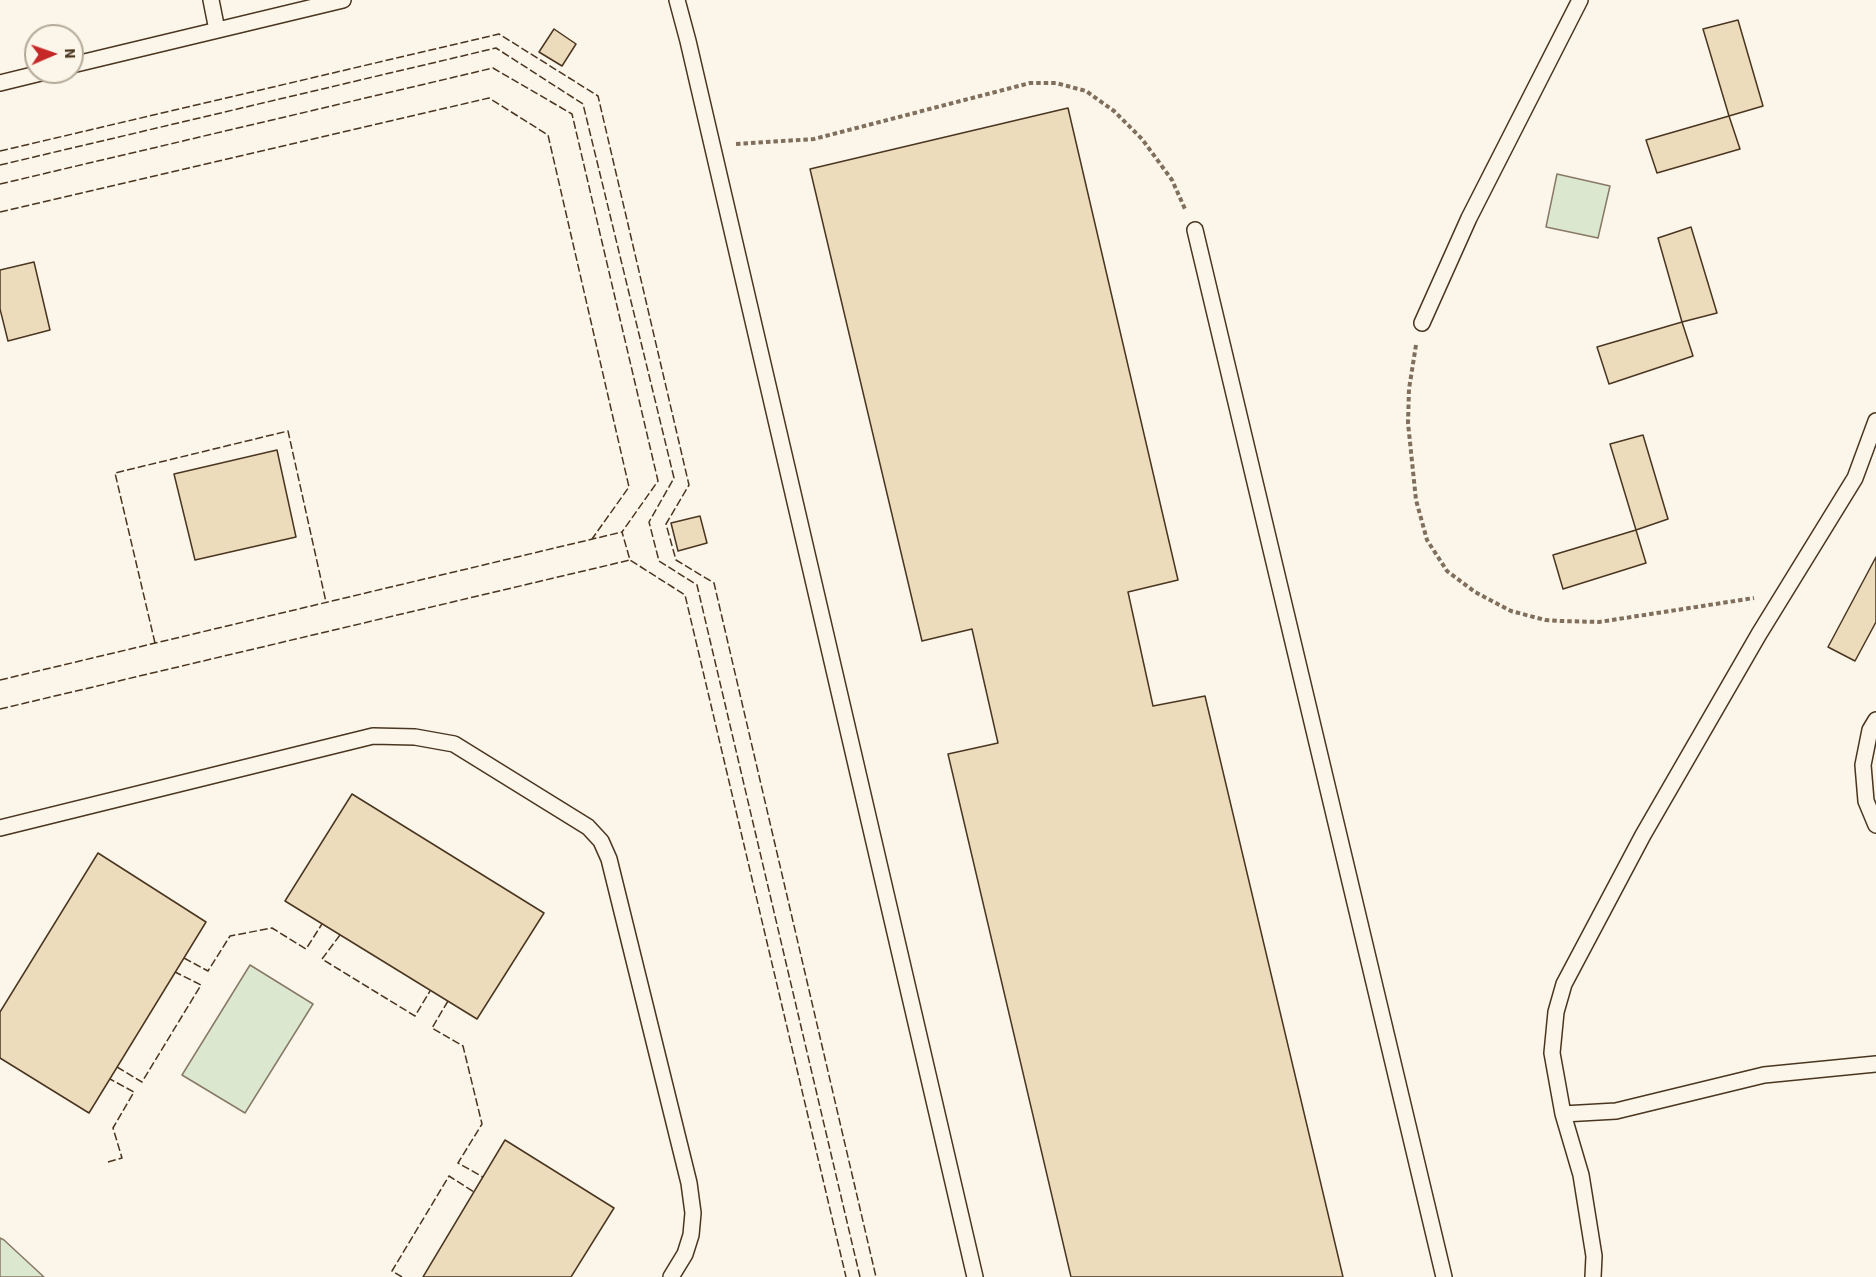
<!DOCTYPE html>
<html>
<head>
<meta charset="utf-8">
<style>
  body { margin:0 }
  #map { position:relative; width:1876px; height:1277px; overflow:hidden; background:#fbf6e9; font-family:"Source Sans 3",sans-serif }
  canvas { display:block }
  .north { position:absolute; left:24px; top:24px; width:60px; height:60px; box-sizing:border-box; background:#fbf6e9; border:2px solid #b4a999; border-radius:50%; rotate:88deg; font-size:16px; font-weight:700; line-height:24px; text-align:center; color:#4a3520 }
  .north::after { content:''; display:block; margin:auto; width:21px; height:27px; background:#c62828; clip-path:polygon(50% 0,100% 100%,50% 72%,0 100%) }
</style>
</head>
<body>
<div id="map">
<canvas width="1876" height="1277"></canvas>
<div class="north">N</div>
</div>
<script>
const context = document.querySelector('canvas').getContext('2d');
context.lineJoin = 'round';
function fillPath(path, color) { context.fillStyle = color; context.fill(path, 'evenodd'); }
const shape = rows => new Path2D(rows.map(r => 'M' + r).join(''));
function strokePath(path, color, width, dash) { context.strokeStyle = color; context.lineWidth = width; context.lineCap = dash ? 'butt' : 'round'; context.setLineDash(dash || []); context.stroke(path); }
const green = shape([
  [1557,174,1610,186,1598,238,1546,227,1557,174],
  [250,965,313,1004,245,1113,182,1075,250,965],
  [0,1238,4,1240,44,1277,0,1277,0,1238]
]);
fillPath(green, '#dce7d0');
strokePath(green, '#887966', 1.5);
const building = shape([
  [1738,20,1763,106,1729,116,1703,29,1738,20],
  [554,29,576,44,562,66,539,52,554,29],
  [1068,108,1178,580,1128,592,1153,706,1205,696,1343,1277,1071,1277,948,754,998,743,972,629,922,641,810,169,1068,108],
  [1729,116,1740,149,1657,173,1646,140,1729,116],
  [1691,227,1717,313,1682,322,1658,238,1691,227],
  [34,262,50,330,8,341,0,309,0,270,34,262],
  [1682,322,1693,356,1609,384,1597,347,1682,322],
  [1643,435,1668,519,1636,530,1610,444,1643,435],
  [277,450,296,537,195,560,174,474,277,450],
  [700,516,707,543,678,551,671,523,700,516],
  [1636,530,1646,563,1563,589,1553,555,1636,530],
  [1876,557,1876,622,1855,661,1828,647,1876,557],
  [352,794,544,913,477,1019,285,901,352,794],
  [98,853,206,922,89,1113,0,1058,0,1012,98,853],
  [505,1140,614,1208,571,1277,423,1277,505,1140]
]);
fillPath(building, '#ecdcbc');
strokePath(building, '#4a3520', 1.5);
const lane = shape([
  [211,0,217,30],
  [677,0,688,41,975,1277],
  [72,65,343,0],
  [0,83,45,72],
  [1195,230,1444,1277],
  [1422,323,1469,218,1580,0],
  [1876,720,1870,730,1863,765,1866,801,1876,825],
  [0,828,373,736,415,737,454,744,588,827,601,841,609,859,689,1183,693,1213,691,1235,685,1254,671,1277],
  [1563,1114,1616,1111,1764,1075,1876,1064],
  [1593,1277,1594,1256,1581,1175,1563,1114,1552,1053,1556,1012,1564,984,1643,835,1759,634,1855,478,1876,421]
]);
strokePath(lane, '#4a3520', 18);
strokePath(shape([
  [736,144,814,139,1030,83,1056,83,1086,91,1114,111,1142,139,1172,180,1185,209],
  [1416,345,1409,389,1408,423,1416,500,1427,540,1447,571,1475,592,1511,611,1545,620,1561,621,1599,622,1754,598]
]), '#7f6f5c', 4, [4.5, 3]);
strokePath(lane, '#fbf6e9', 15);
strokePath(shape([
  [0,151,499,34,598,96,689,485,666,524,676,560,714,583,876,1277],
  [0,165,496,48,583,104,674,478,649,522,659,561,697,585,860,1277],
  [0,184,493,68,572,114,658,481,622,532,630,560,685,595,846,1277],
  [0,212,489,98,548,135,629,487,592,539],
  [155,643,115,473,288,431,326,602],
  [0,680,622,532],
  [0,709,630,560],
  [340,935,322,959,415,1016,430,991],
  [184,958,208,971,230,936,272,928,306,949,322,924],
  [448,1001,432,1028,463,1046,482,1124,458,1163,483,1177],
  [117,1067,142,1082,201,985,175,972],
  [108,1162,122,1158,113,1128,134,1092,110,1079],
  [402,1277,392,1271,449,1176,474,1192]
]), '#4a3520', 1.5, [8, 3]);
</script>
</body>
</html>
